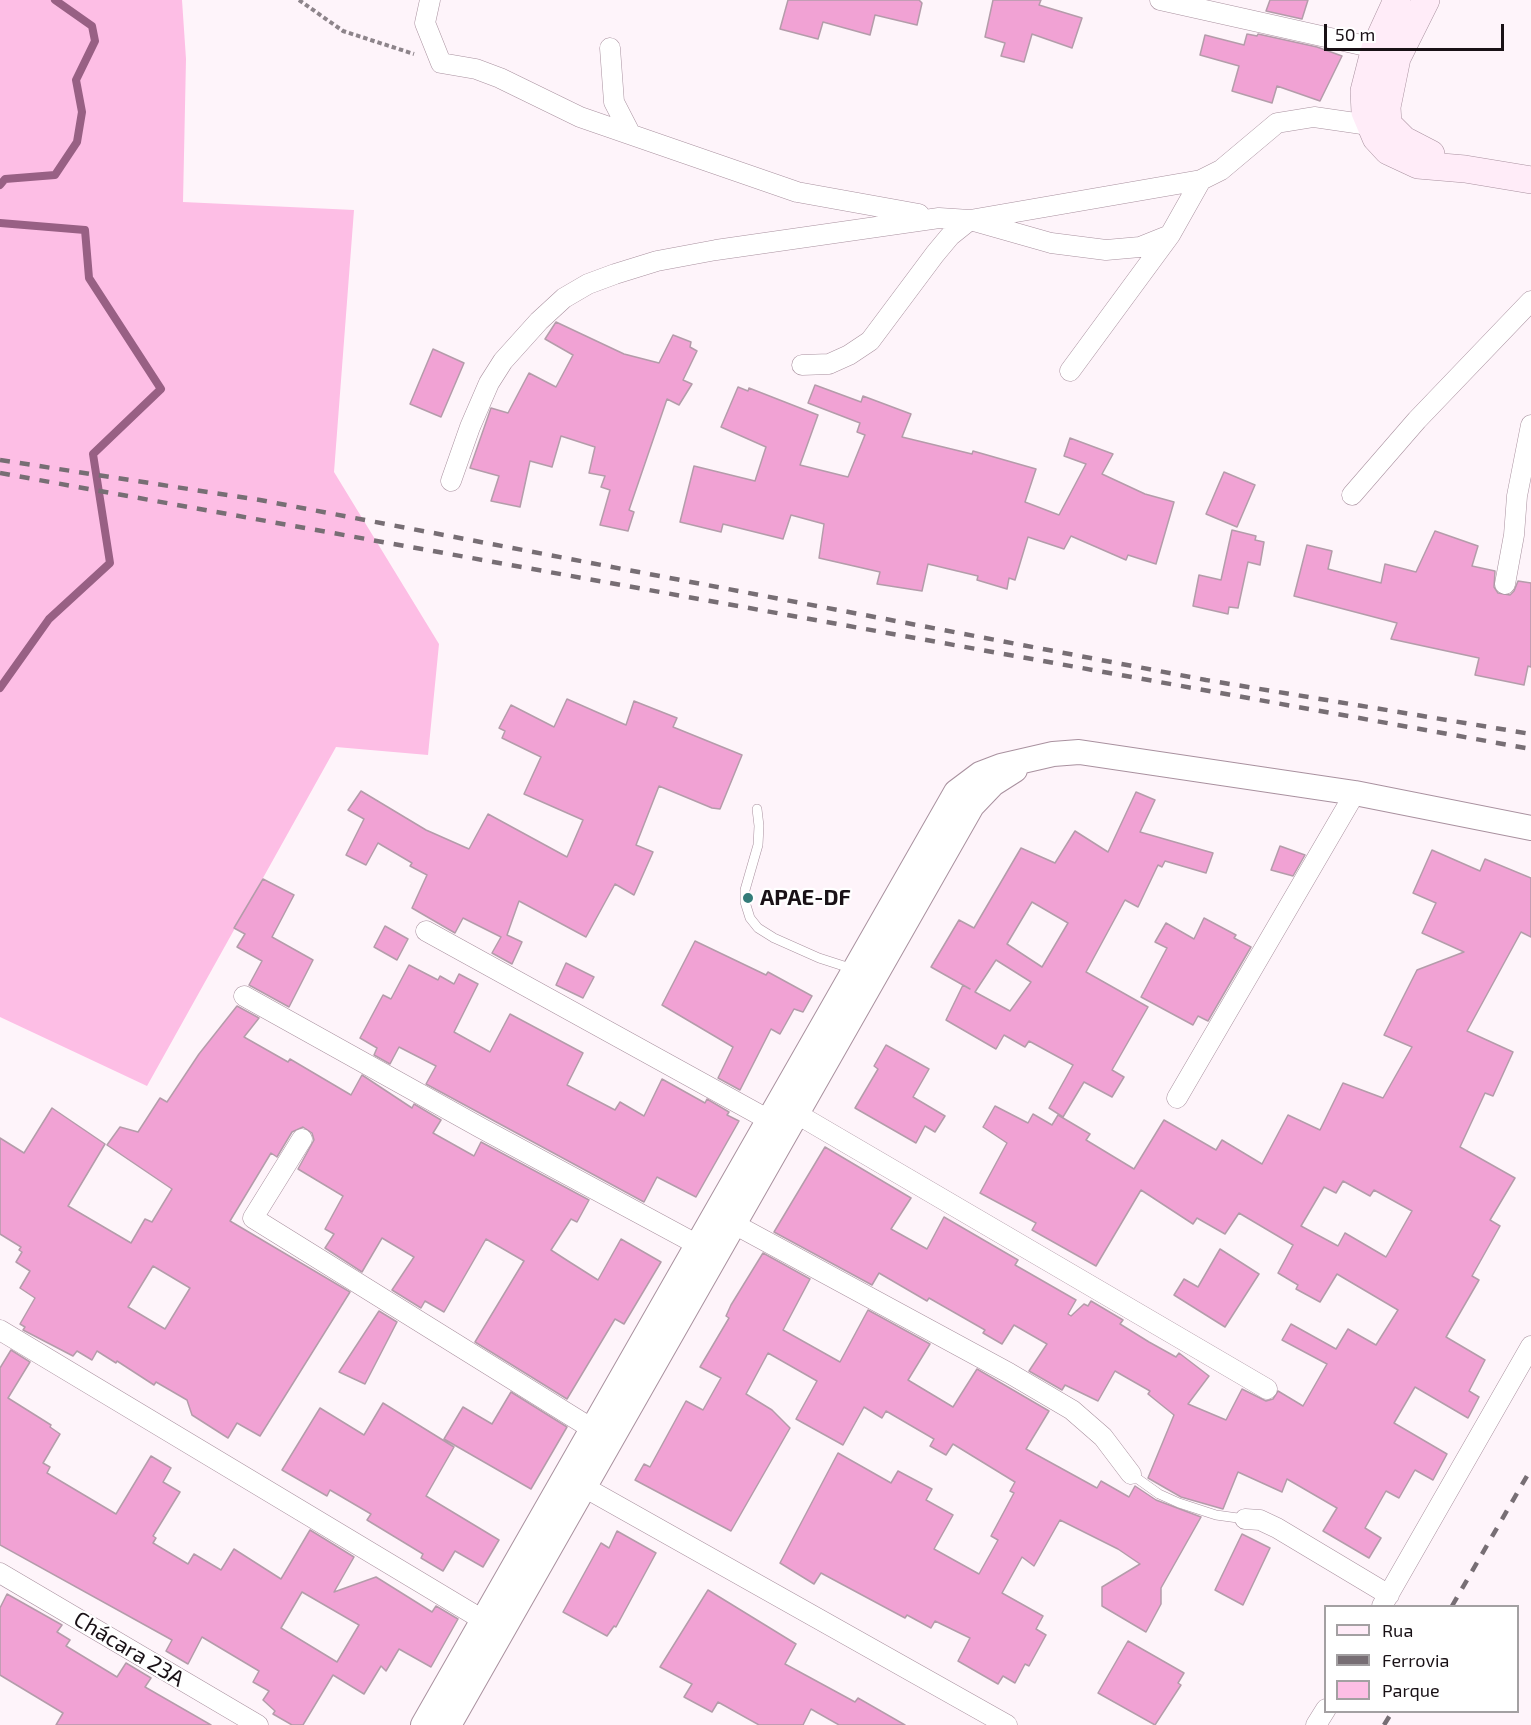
<!DOCTYPE html>
<html>
<head>
<meta charset="utf-8">
<style>
  body { margin:0 }
  #map { position:relative; width:1531px; height:1725px; overflow:hidden; background:#fef4fa; font-family:"Exo 2",sans-serif }
  canvas { display:block }
  .legend { position:absolute; left:1324px; top:1605px; width:195px; height:108px; box-sizing:border-box; background:#fff; border:2px solid #a3a0a2; margin:0; padding:8px 10px; list-style:none; font-size:18px; color:#191116 }
  .legend li { display:flex; align-items:center; gap:12px; height:30px }
  .legend b { width:30px; border:2px solid #a3a0a2 }
  .scale { position:absolute; left:1324px; top:24px; width:180px; height:27px; box-sizing:border-box; border:3px solid #191116; border-top:0; padding-left:8px; font-size:18px; line-height:21px; white-space:nowrap; color:#191116; -webkit-text-stroke:4px #fff; paint-order:stroke }
</style>
</head>
<body>
<div id="map">
<canvas width="1531" height="1725"></canvas>
<ul class="legend">
<li><b style="height:8px;background:#ffecf8"></b>Rua</li>
<li><b style="height:8px;background:#776e74"></b>Ferrovia</li>
<li><b style="height:16px;background:#fdbee5"></b>Parque</li>
</ul>
<div class="scale">50 m</div>
</div>
<script>
const context = document.querySelector('canvas').getContext('2d');
context.lineJoin = 'round';
function fillPath(path, color) { context.fillStyle = color; context.fill(path, 'evenodd'); }
const shape = rows => new Path2D(rows.map(r => 'M' + r).join(''));
function strokePath(path, color, width, dash) { context.strokeStyle = color; context.lineWidth = width; context.lineCap = dash ? 'butt' : 'round'; context.setLineDash(dash || []); context.stroke(path); }
function label(font, color, halo, rows, align = 'center') {
  context.font = font + ' "Exo 2",sans-serif'; context.lineWidth = 4.5; context.setLineDash([]); context.textBaseline = 'middle'; context.strokeStyle = halo; context.fillStyle = color; for (const [text, x, y, turn = 0] of rows) {
    context.save(); context.translate(x, y); context.rotate((+turn || 0) * Math.PI / 180); context.textAlign = isNaN(turn) ? turn : align; if (halo) context.strokeText(text, 0, 0); context.fillText(text, 0, 0); context.restore();
  }
}
fillPath(shape([
  [0,0,182,0,186,59,183,202,354,210,334,472,439,644,428,755,336,747,147,1086,0,1017]
]), '#fdbee5');
strokePath(shape([
  [0,185,5,179,55,175,77,142,82,112,76,80,95,41,92,26,55,0],
  [0,223,85,230,89,278,161,389,93,454,110,563,49,619,0,688]
]), '#986084', 8);
const building = shape([
  [788,0,919,0,922,3,917,25,875,15,870,35,823,22,818,39,780,29,788,0],
  [993,0,1041,0,1039,5,1082,18,1072,48,1032,34,1024,62,1001,56,1005,43,985,37,993,0],
  [1270,0,1308,0,1302,19,1266,11,1270,0],
  [1247,34,1257,36,1258,34,1317,47,1342,56,1320,101,1277,86,1272,103,1232,91,1239,66,1200,55,1205,35,1244,45,1247,34],
  [556,322,624,354,659,363,673,335,691,342,690,347,697,351,683,380,692,384,679,405,667,399,629,510,634,512,628,531,600,525,610,490,601,487,605,476,589,473,595,447,561,436,552,467,530,461,520,507,491,501,499,476,470,468,491,408,508,413,529,373,556,387,573,355,545,339,556,322],
  [433,349,464,363,441,417,410,404,433,349],
  [815,385,861,402,863,396,911,414,902,437,972,454,973,451,1036,469,1025,502,1059,515,1086,464,1064,456,1070,438,1113,454,1102,474,1145,494,1174,502,1156,564,1128,555,1126,560,1071,536,1064,549,1028,537,1015,580,1009,578,1007,589,977,580,978,576,928,564,922,591,877,584,880,572,819,558,824,524,791,515,783,539,723,524,721,532,680,522,694,466,755,481,766,447,721,427,738,387,748,391,749,388,818,415,800,465,848,477,865,435,857,432,860,423,808,403,815,385],
  [1224,472,1255,485,1237,527,1206,514,1224,472],
  [1232,530,1256,536,1255,540,1264,542,1260,565,1248,562,1238,608,1229,607,1228,614,1193,606,1199,575,1221,580,1232,530],
  [1435,531,1478,546,1472,566,1495,571,1494,587,1498,593,1510,595,1514,591,1518,581,1531,583,1531,667,1528,666,1524,685,1475,675,1479,658,1391,639,1397,623,1294,596,1307,545,1332,551,1328,569,1381,583,1385,564,1416,572,1435,531],
  [567,699,626,725,634,701,677,718,673,727,742,755,720,809,712,808,659,786,636,845,653,852,634,895,615,884,586,937,519,901,507,935,522,942,512,964,492,953,501,937,463,918,455,933,412,908,427,875,410,866,412,863,378,843,366,865,346,855,364,819,348,810,361,791,426,830,469,849,488,814,567,857,583,820,524,794,541,757,502,738,505,731,499,728,511,705,554,727,567,699],
  [1136,792,1155,800,1140,832,1213,853,1206,873,1165,861,1162,867,1158,865,1138,907,1125,900,1086,972,1148,1007,1112,1070,1124,1077,1112,1097,1084,1082,1063,1117,1049,1108,1073,1065,1029,1041,1025,1047,1004,1035,996,1049,946,1020,963,985,970,989,931,967,959,920,974,928,1021,848,1055,863,1075,831,1108,852,1136,792],
  [1032,902,1068,923,1042,967,1007,944,1032,902],
  [996,960,1031,982,1010,1011,975,992,996,960],
  [1280,846,1305,855,1293,876,1271,870,1280,846],
  [1432,850,1480,871,1485,859,1531,878,1531,937,1521,932,1467,1031,1513,1052,1493,1096,1485,1093,1460,1147,1515,1178,1490,1220,1500,1226,1472,1276,1479,1280,1446,1337,1485,1360,1469,1391,1479,1397,1468,1418,1415,1387,1394,1423,1447,1454,1433,1480,1415,1470,1399,1498,1386,1491,1365,1528,1381,1538,1369,1558,1323,1531,1337,1508,1287,1479,1282,1492,1238,1472,1223,1509,1181,1497,1148,1478,1174,1415,1148,1394,1150,1391,1115,1371,1098,1401,1065,1385,1062,1390,1029,1371,1047,1344,1014,1325,1002,1344,983,1333,985,1330,929,1298,927,1301,879,1273,872,1285,774,1232,825,1147,911,1198,891,1229,927,1249,944,1217,1018,1260,1015,1265,1076,1300,1068,1314,1071,1316,1084,1304,1088,1306,1091,1301,1123,1320,1120,1324,1149,1342,1176,1357,1179,1353,1209,1376,1188,1404,1226,1420,1242,1389,1266,1401,1273,1399,1278,1391,1303,1406,1327,1364,1282,1340,1291,1324,1336,1349,1348,1329,1376,1345,1398,1310,1337,1274,1320,1302,1296,1289,1298,1285,1278,1273,1293,1245,1239,1213,1225,1234,1197,1218,1193,1224,1141,1190,1096,1266,1032,1230,1036,1223,980,1193,1007,1143,983,1127,995,1106,1028,1123,1033,1114,1052,1125,1058,1115,1090,1134,1086,1140,1134,1169,1164,1120,1216,1150,1222,1140,1262,1164,1288,1115,1320,1130,1343,1083,1383,1098,1412,1047,1384,1035,1417,970,1464,952,1422,933,1436,903,1413,893,1432,850],
  [1343,1181,1370,1196,1374,1190,1412,1211,1386,1257,1345,1233,1338,1246,1301,1226,1324,1187,1336,1193,1343,1181],
  [263,879,294,895,272,937,313,960,289,1007,249,985,262,961,237,947,245,934,234,928,263,879],
  [1204,918,1236,935,1234,938,1251,947,1208,1021,1198,1016,1193,1025,1141,997,1167,948,1155,942,1166,923,1194,939,1204,918],
  [385,926,408,939,397,960,374,947,385,926],
  [695,941,766,975,768,972,812,996,803,1012,794,1009,780,1034,771,1029,740,1090,718,1078,733,1047,662,1005,695,941],
  [566,963,594,977,583,998,556,985,566,963],
  [409,965,438,980,440,976,454,984,459,974,478,984,454,1032,490,1052,510,1014,583,1053,567,1085,615,1110,620,1102,644,1116,662,1079,705,1103,707,1099,729,1112,727,1115,739,1121,696,1197,657,1177,644,1202,426,1084,436,1066,399,1047,390,1064,374,1055,377,1048,360,1038,383,995,391,999,409,965],
  [237,1006,259,1018,244,1037,288,1062,290,1059,351,1095,362,1075,412,1108,414,1104,441,1120,433,1133,474,1156,481,1142,589,1200,577,1222,571,1219,551,1250,568,1261,598,1280,621,1239,661,1262,624,1324,615,1319,567,1399,475,1342,524,1261,486,1239,444,1312,425,1301,421,1308,392,1290,414,1257,382,1238,362,1272,325,1248,334,1234,325,1229,343,1196,298,1169,314,1140,312,1133,303,1127,292,1132,277,1157,271,1153,230,1221,350,1292,260,1436,237,1423,228,1438,192,1415,187,1400,156,1382,154,1385,117,1361,116,1363,97,1351,92,1360,77,1351,73,1356,23,1330,25,1327,20,1324,35,1298,20,1288,30,1271,16,1262,22,1252,19,1250,21,1247,0,1234,0,1138,24,1153,52,1108,105,1144,68,1206,131,1243,145,1219,152,1222,172,1189,107,1145,120,1127,138,1132,160,1098,167,1102,199,1054,237,1006],
  [153,1266,190,1288,165,1329,128,1307,153,1266],
  [886,1045,929,1069,913,1097,945,1116,935,1132,925,1126,916,1143,855,1108,878,1069,874,1066,886,1045],
  [1220,1249,1259,1274,1225,1327,1174,1295,1184,1279,1198,1287,1220,1249],
  [763,1253,810,1279,783,1330,840,1362,868,1310,930,1344,908,1380,953,1407,977,1369,1049,1411,1026,1449,1097,1488,1101,1481,1129,1497,1135,1486,1156,1500,1201,1517,1161,1588,1161,1604,1146,1632,1102,1606,1102,1587,1140,1564,1118,1549,1060,1520,1034,1566,1022,1557,1002,1593,1043,1616,1036,1629,1046,1635,1029,1666,1025,1664,1015,1683,1003,1676,998,1684,958,1661,970,1638,935,1621,931,1628,907,1615,905,1618,821,1573,814,1584,780,1563,838,1453,891,1483,898,1471,932,1489,926,1500,953,1515,934,1549,979,1574,998,1540,991,1536,1014,1493,1010,1491,1015,1482,953,1444,946,1455,930,1446,934,1439,886,1411,882,1418,864,1407,843,1445,796,1419,817,1381,768,1353,746,1394,772,1410,790,1428,731,1531,635,1480,644,1464,650,1467,686,1401,703,1410,721,1378,700,1367,729,1318,726,1316,731,1305,763,1253],
  [379,1311,397,1322,365,1384,339,1372,379,1311],
  [11,1350,30,1362,8,1398,51,1425,50,1427,60,1434,43,1463,50,1467,47,1473,116,1514,151,1456,171,1468,163,1482,180,1492,153,1536,156,1538,153,1543,188,1564,194,1554,221,1570,234,1549,281,1579,310,1530,354,1557,334,1592,376,1577,432,1612,436,1606,458,1619,431,1667,399,1649,386,1671,381,1666,364,1694,333,1675,303,1725,292,1725,273,1714,275,1711,263,1700,269,1691,253,1682,259,1671,202,1637,188,1664,166,1651,172,1640,0,1545,0,1368,11,1350],
  [302,1592,359,1625,337,1662,281,1628,302,1592],
  [511,1392,567,1427,531,1489,444,1439,463,1407,492,1424,511,1392],
  [383,1403,454,1447,426,1496,499,1540,483,1567,455,1551,443,1571,421,1558,423,1554,367,1520,371,1514,330,1490,327,1496,282,1470,320,1408,364,1435,383,1403],
  [617,1531,656,1553,616,1627,614,1626,607,1636,563,1612,601,1543,609,1548,617,1531],
  [1242,1534,1270,1548,1243,1605,1215,1590,1242,1534],
  [708,1590,796,1644,785,1664,855,1702,858,1698,905,1725,839,1725,811,1709,803,1725,759,1725,718,1702,712,1712,684,1697,692,1684,660,1667,708,1590],
  [7,1594,62,1625,57,1632,70,1640,66,1646,117,1677,126,1663,151,1678,145,1687,211,1725,56,1725,63,1713,0,1675,0,1608,7,1594],
  [1128,1641,1184,1673,1178,1683,1181,1685,1155,1725,1098,1693,1128,1641]
]);
fillPath(building, '#f1a2d4');
strokePath(building, '#b49caa', 1.5);
const service = shape([
  [757,809,759,826,758,845,745,890,745,902,750,918,758,928,774,938,819,958,853,969],
  [1131,1474,1159,1494,1179,1503,1216,1515,1245,1519]
]);
const minor = shape([
  [430,0,425,23,441,63,476,69,500,78,580,117,797,192,919,214],
  [1160,0,1375,48,1388,53],
  [610,48,614,102,630,133],
  [802,365,829,364,849,355,870,341,935,254,950,236,970,220,1201,180,1221,170,1277,123,1314,117,1369,125,1381,124],
  [1070,371,1170,235,1201,180],
  [451,481,470,427,489,383,503,361,539,321,564,298,588,284,615,274,657,261,716,250,939,218,970,220,1051,243,1106,250,1140,247,1170,235],
  [1352,495,1417,420,1531,301],
  [1505,584,1514,535,1517,496,1531,425],
  [426,931,769,1120],
  [244,996,481,1128,698,1245],
  [1177,1098,1355,793],
  [797,1114,1267,1389],
  [302,1139,253,1218,594,1430],
  [734,1224,1009,1373,1072,1410,1103,1437,1131,1474],
  [0,1330,483,1620],
  [584,1487,1007,1725],
  [1245,1519,1260,1520,1277,1528,1389,1595],
  [0,1573,258,1725],
  [1382,1606,1531,1346],
  [1316,1725,1326,1709]
]);
const tertiary = shape([
  [423,1725,956,792,980,774,1001,766,1053,754,1079,752,1355,793,1531,828],
  [449,1725,972,806,993,784,1015,770]
]);
const secondary = shape([
  [1397,0,1375,48,1364,91,1365,112,1376,138,1388,151,1418,165,1465,169,1531,180],
  [1426,0,1397,58,1387,107,1388,124,1404,140,1431,154]
]);
strokePath(service, '#a9919f', 10);
strokePath(minor, '#a9919f', 21);
strokePath(tertiary, '#a9919f', 26);
strokePath(secondary, '#a9919f', 28);
strokePath(shape([
  [299,0,343,31,414,54]
]), '#8d848a', 4, [4.5, 3]);
strokePath(service, '#fff', 9);
strokePath(minor, '#fff', 20);
strokePath(tertiary, '#fff', 24);
strokePath(secondary, '#ffecf8', 27);
strokePath(shape([
  [0,460,260,500,1206,680,1531,734],
  [0,473,1531,749],
  [1452,1606,1531,1469],
  [1384,1725,1392,1712]
]), '#776e74', 4.5, [10, 10]);
for (const [x, y, r, color] of [
  [748,898,6,"#337c79"]
]) { const dot = new Path2D(); dot.arc(x, y, r, 0, 2 * Math.PI); context.fillStyle = color; context.fill(dot); strokePath(dot, '#fff', 2); }
label('bold 22px', '#191116', '#fff', [
  ["APAE-DF",760,898]
], 'left');
label('22px', '#191116', '#fff', [
  ["Chácara 23A",129,1649,31]
]);
</script>
</body>
</html>
